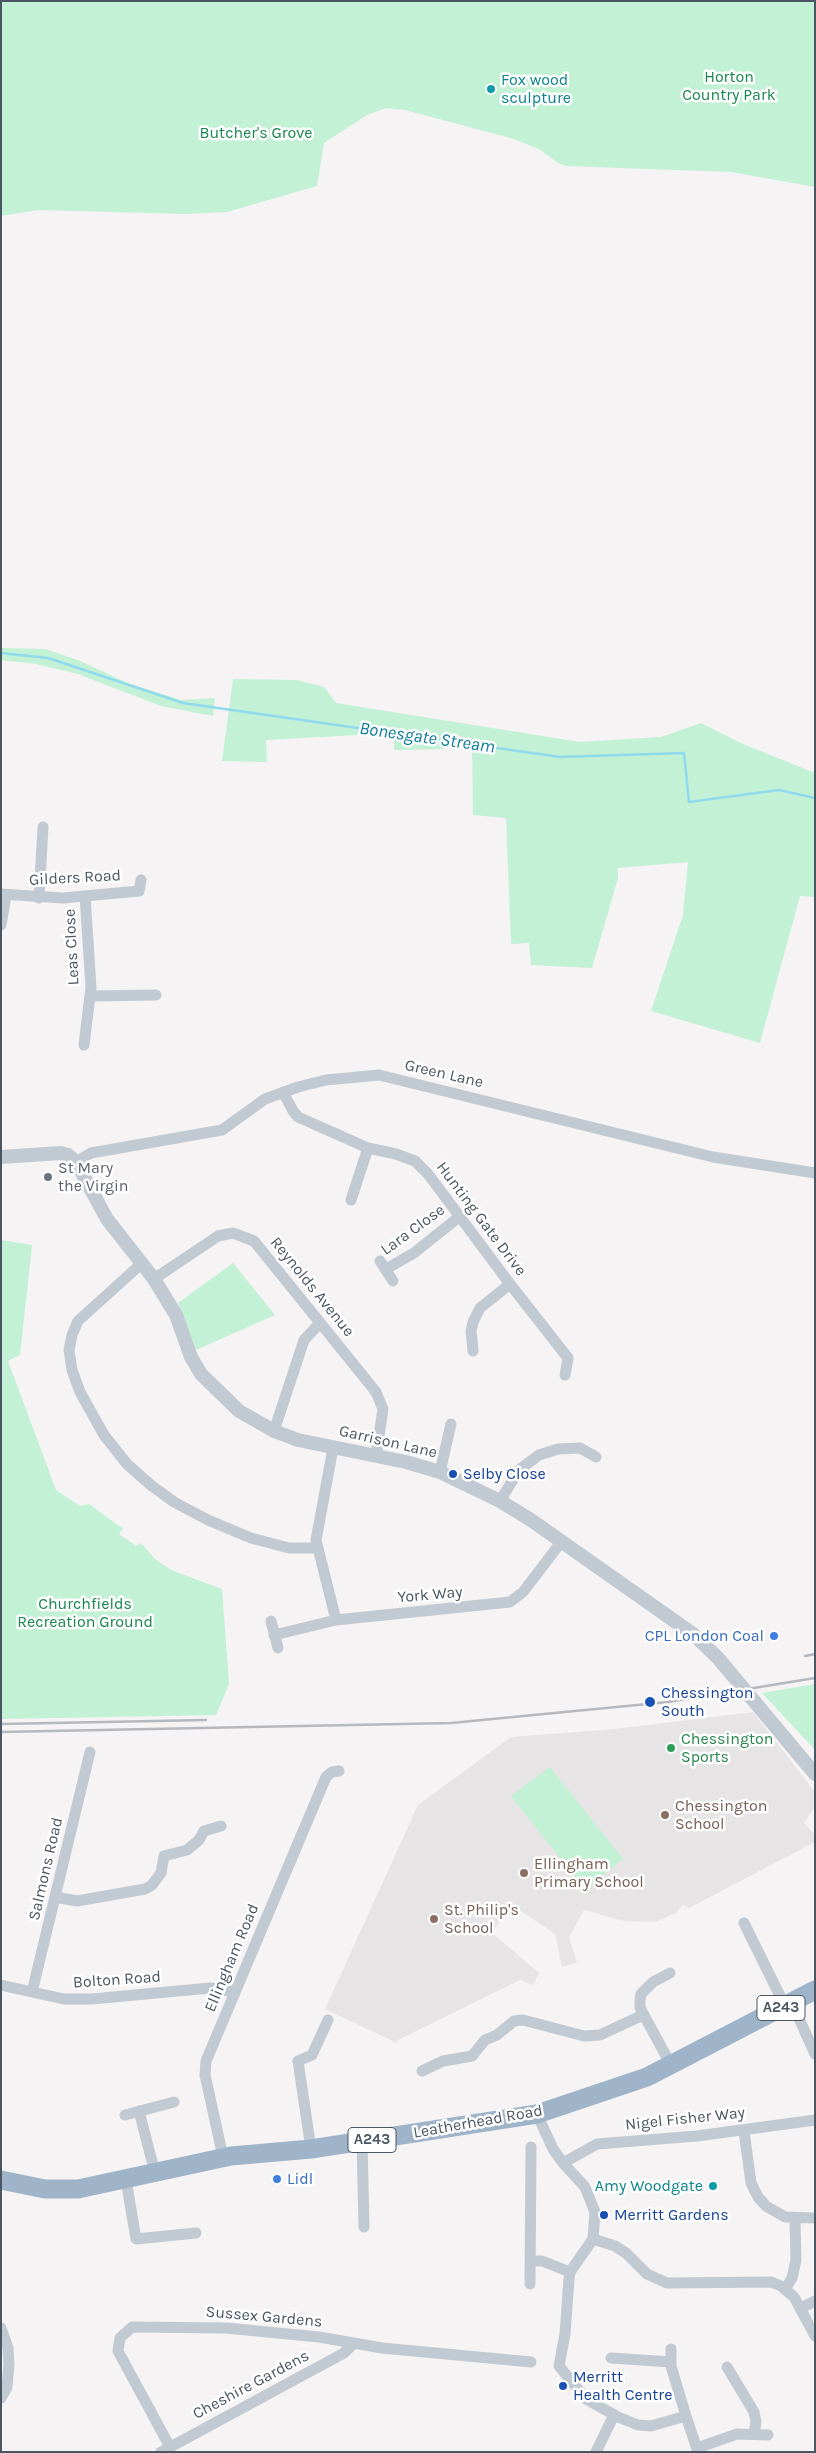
<!DOCTYPE html>
<html>
<head>
<meta charset="utf-8">
<style>
  body { margin:0 }
  #map { position:relative; width:816px; height:2453px; overflow:hidden; background:#f5f3f3; font-family:Karla,sans-serif }
  canvas { display:block }
  .frame { position:absolute; inset:0; border:2px solid #4a5661; pointer-events:none }
</style>
</head>
<body>
<div id="map">
<canvas width="816" height="2453"></canvas>
<div class="frame"></div>
</div>
<script>
const context = document.querySelector('canvas').getContext('2d');
context.lineJoin = 'round';
function fillPath(path, color) { context.fillStyle = color; context.fill(path, 'evenodd'); }
const shape = rows => new Path2D(rows.map(r => 'M' + r).join(''));
function strokePath(path, color, width, dash) { context.strokeStyle = color; context.lineWidth = width; context.lineCap = dash ? 'butt' : 'round'; context.setLineDash(dash || []); context.stroke(path); }
function label(font, color, halo, rows, align = 'center') {
  context.font = font + ' Karla,sans-serif'; context.lineWidth = 5; context.setLineDash([]); context.textBaseline = 'middle'; context.strokeStyle = halo; context.fillStyle = color; for (const [text, x, y, turn = 0] of rows) {
    context.save(); context.translate(x, y); context.rotate((+turn || 0) * Math.PI / 180); context.textAlign = isNaN(turn) ? turn : align; if (halo) context.strokeText(text, 0, 0); context.fillText(text, 0, 0); context.restore();
  }
}
fillPath(shape([
  [753,1712,815,1792,815,1807,804,1823,815,1835,815,1842,689,1908,683,1905,676,1913,655,1922,624,1921,584,1910,569,1937,577,1963,562,1967,555,1934,511,1904,492,1933,539,1973,533,1985,520,1980,398,2040,397,2043,325,2009,418,1805,511,1737,615,1729]
]), '#e6e4e5');
fillPath(shape([
  [1,1,815,1,815,187,731,172,566,166,558,163,539,149,514,139,405,110,386,108,367,115,324,143,317,186,227,212,185,214,38,210,1,216],
  [1,648,45,649,78,660,130,684,181,700,215,698,213,716,161,706,78,674,36,664,1,660],
  [233,679,297,680,324,687,336,703,580,742,661,737,701,723,743,744,815,773,815,897,800,896,760,1043,651,1011,683,915,688,862,618,868,618,878,592,968,531,965,529,943,511,944,506,818,473,815,472,741,445,740,445,749,394,750,394,733,266,740,267,762,222,761],
  [2,1240,32,1245,20,1355,8,1361,56,1490,80,1506,89,1504,123,1529,119,1534,136,1546,141,1543,155,1559,171,1570,222,1589,229,1684,216,1715,1,1719],
  [233,1263,275,1315,196,1350,178,1303],
  [815,1684,815,1750,762,1693],
  [550,1767,623,1859,585,1889,511,1796]
]), '#c3f1d5');
strokePath(shape([
  [1,653,48,658,183,703,560,757,684,753,689,802,779,790,815,798]
]), '#90daee', 2.5);
strokePath(shape([
  [1,894,63,898,139,891,141,880],
  [39,898,43,827],
  [1,925,6,895],
  [91,996,156,995],
  [84,1045,91,987,85,896],
  [283,1092,293,1111,298,1117,368,1148,396,1154,415,1161,428,1174,510,1284,568,1358,565,1375],
  [76,1162,91,1153,222,1130,265,1099,298,1087,326,1080,379,1075,713,1157,815,1173],
  [351,1200,368,1148],
  [380,1261,393,1281],
  [141,1264,78,1321,72,1335,69,1350,72,1370,80,1392,104,1435,127,1464,152,1486,174,1502,208,1520,251,1538,289,1548,318,1548],
  [386,1269,414,1253,459,1217],
  [154,1279,218,1236,233,1233,254,1241,376,1392,383,1409,376,1456],
  [473,1351,471,1331,473,1322,480,1308,510,1284],
  [274,1431,304,1340,320,1323],
  [333,1448,316,1540,336,1620],
  [440,1472,451,1424],
  [500,1501,519,1470,539,1455,558,1449,580,1448,596,1457],
  [271,1621,278,1648],
  [274,1635,336,1620,510,1602,523,1592,562,1541],
  [55,1897,77,1901,145,1889,152,1885,161,1873,164,1856,187,1850,199,1840,204,1831,221,1826],
  [744,1923,785,2006],
  [670,1973,653,1982,641,1994,640,2000,640,2008,671,2065],
  [1,1985,64,1999,92,1999,210,1988,235,1992],
  [32,1992,90,1752],
  [792,2003,815,2054],
  [422,2071,443,2061,472,2056,485,2040,497,2035,514,2021,523,2020,584,2036,600,2035,643,2015],
  [139,2111,155,2173],
  [537,2114,553,2149,563,2163,585,2187,595,2212,593,2239,570,2272,569,2279,565,2334,559,2366,586,2399,618,2417,638,2425,651,2426,686,2416,698,2452],
  [125,2115,174,2102],
  [744,2131,751,2183,758,2197,766,2206,785,2217,815,2218],
  [362,2141,364,2227],
  [311,2149,298,2061,312,2055,328,2020],
  [223,2157,205,2075,206,2061,326,1777,332,1772,339,1771],
  [563,2163,597,2144,697,2136,815,2120],
  [126,2180,136,2239,196,2233],
  [593,2239,615,2246,626,2253,647,2274,667,2283,771,2282,781,2286,794,2297,815,2336],
  [531,2261,542,2261,570,2272],
  [530,2284,531,2147],
  [786,2288,792,2278,796,2260,795,2219],
  [801,2308,815,2301],
  [1,2328,8,2348,9,2365,7,2387,1,2398],
  [671,2349,671,2366,686,2416],
  [611,2358,671,2362],
  [727,2367,754,2412,756,2422,754,2434],
  [170,2447,118,2351,120,2338,132,2327,226,2328,319,2337,382,2348,531,2362],
  [697,2448,737,2434,768,2435],
  [161,2452,344,2353,354,2343],
  [596,2452,614,2415]
]), '#c1cad2', 11);
strokePath(shape([
  [1,1157,61,1153,68,1155,76,1162,107,1219,154,1279,176,1315,191,1357,201,1374,239,1411,274,1431,298,1440,406,1462,440,1472,500,1501,531,1520,693,1634,718,1658,815,1774]
]), '#c1cad2', 14);
strokePath(shape([
  [1,2180,45,2189,78,2189,231,2156,311,2149,537,2114,647,2077,815,1990]
]), '#9fb4c9', 19);
strokePath(shape([
  [805,1656,815,1654],
  [1,1724,206,1720],
  [1,1732,451,1723,668,1702,815,1678]
]), '#b5b8bd', 2.5);
for (const [x, y, r, color] of [
  [491,89,5,"#0f9aa8"],
  [48,1177,5,"#6b7280"],
  [453,1474,5,"#1a4fb4"],
  [774,1636,5,"#3f7fe0"],
  [650,1702,6,"#1a4fb4"],
  [671,1748,5,"#2e9e5b"],
  [665,1815,5,"#8d6e63"],
  [524,1873,5,"#8d6e63"],
  [434,1919,5,"#8d6e63"],
  [277,2179,5,"#3f7fe0"],
  [713,2186,5,"#0f9aa8"],
  [604,2215,5,"#1a4fb4"],
  [563,2386,5,"#1a4fb4"]
]) { const dot = new Path2D(); dot.arc(x, y, r, 0, 2 * Math.PI); context.fillStyle = color; context.fill(dot); strokePath(dot, '#fff', 2); }
for (const [x, y, w] of [
  [781,2008,48],
  [372,2140,48]
]) { const box = new Path2D(); box.roundRect(x - w / 2, y - 12.5, w, 25, 4); context.fillStyle = '#fff'; context.fill(box); strokePath(box, '#4a5661', 1); }
label('bold 15px', '#4a5661', null, [
  ["A243",781,2008],
  ["A243",372,2140]
]);
label('16px', '#17864f', '#fff', [
  ["Horton",729,77],
  ["Country Park",729,95],
  ["Butcher's Grove",256,133],
  ["Churchfields",85,1604],
  ["Recreation Ground",85,1622]
]);
label('16px', '#0d838f', '#fff', [
  ["Fox wood",501,80],
  ["sculpture",501,98],
  ["Amy Woodgate",703,2186,"right"]
], 'left');
label('16px', '#4a5661', '#fff', [
  ["Gilders Road",75,878,-3],
  ["Leas Close",72,947,-93],
  ["Green Lane",444,1074,13],
  ["Hunting Gate Drive",481,1219,53],
  ["Lara Close",413,1230,-36],
  ["Reynolds Avenue",312,1287,51],
  ["Garrison Lane",388,1442,13],
  ["York Way",430,1595,-5],
  ["Salmons Road",46,1869,-77],
  ["Ellingham Road",232,1958,-67],
  ["Bolton Road",117,1980,-4],
  ["Nigel Fisher Way",685,2119,-6],
  ["Leatherhead Road",478,2122,-10],
  ["Sussex Gardens",264,2317,5],
  ["Cheshire Gardens",251,2385,-28]
]);
label('16px', '#5b616d', '#fff', [
  ["St Mary",58,1168],
  ["the Virgin",58,1186]
], 'left');
label('16px', '#164399', '#fff', [
  ["Selby Close",463,1474],
  ["Chessington",661,1693],
  ["South",661,1711],
  ["Merritt Gardens",614,2215],
  ["Merritt",573,2377],
  ["Health Centre",573,2395]
], 'left');
label('16px', '#366cbe', '#fff', [
  ["CPL London Coal",764,1636],
  ["Lidl",287,2179,"left"]
], 'right');
label('16px', '#27864d', '#fff', [
  ["Chessington",681,1739],
  ["Sports",681,1757]
], 'left');
label('16px', '#785e54', '#fff', [
  ["Chessington",675,1806],
  ["School",675,1824],
  ["Ellingham",534,1864],
  ["Primary School",534,1882],
  ["St. Philip's",444,1910],
  ["School",444,1928]
], 'left');
label('italic 18px', '#0c7c9b', '#fff', [
  ["Bonesgate Stream",427,738,8]
]);
</script>
</body>
</html>
